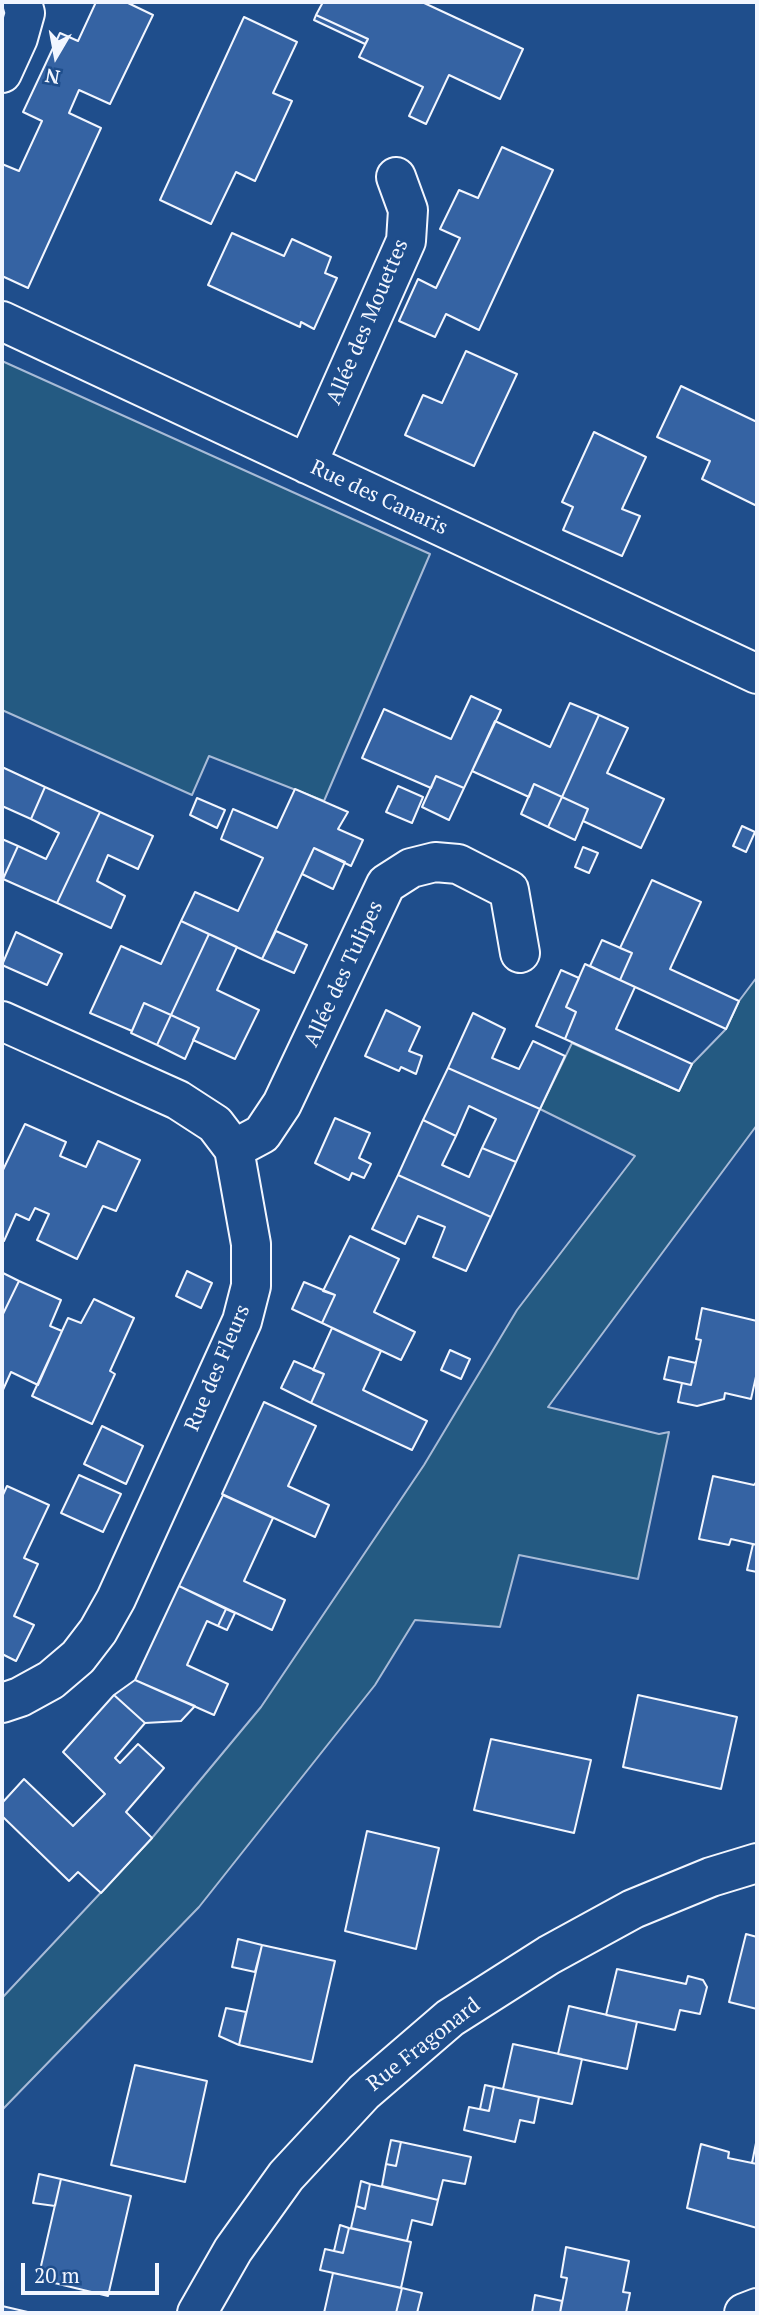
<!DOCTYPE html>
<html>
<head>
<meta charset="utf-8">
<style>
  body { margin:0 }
  #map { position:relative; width:759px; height:2315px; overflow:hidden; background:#1f4e8c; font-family:"PT Serif",serif }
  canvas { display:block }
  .frame { position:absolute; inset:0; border:4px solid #f2f6ff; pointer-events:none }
  .north { position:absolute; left:21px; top:21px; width:70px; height:70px; -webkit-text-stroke:5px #1f4e8c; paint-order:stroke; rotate:190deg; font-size:19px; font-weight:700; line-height:28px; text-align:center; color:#f2f6ff }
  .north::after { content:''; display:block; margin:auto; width:24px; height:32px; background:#f2f6ff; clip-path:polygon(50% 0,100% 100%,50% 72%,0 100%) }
  .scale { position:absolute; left:21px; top:2263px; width:138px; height:32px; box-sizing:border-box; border:4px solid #f2f6ff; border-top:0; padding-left:9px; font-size:21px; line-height:24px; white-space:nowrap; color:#f2f6ff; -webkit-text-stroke:5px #1f4e8c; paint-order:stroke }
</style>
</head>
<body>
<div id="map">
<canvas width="759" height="2315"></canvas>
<div class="frame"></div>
<div class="north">N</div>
<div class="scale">20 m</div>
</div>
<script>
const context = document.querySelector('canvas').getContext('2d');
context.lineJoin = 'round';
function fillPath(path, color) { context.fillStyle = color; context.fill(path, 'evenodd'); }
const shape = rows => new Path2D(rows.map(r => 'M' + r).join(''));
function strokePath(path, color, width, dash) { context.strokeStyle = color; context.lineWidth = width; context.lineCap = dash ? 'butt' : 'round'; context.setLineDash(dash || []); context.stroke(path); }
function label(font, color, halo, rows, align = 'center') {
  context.font = font + ' "PT Serif",serif'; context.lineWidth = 5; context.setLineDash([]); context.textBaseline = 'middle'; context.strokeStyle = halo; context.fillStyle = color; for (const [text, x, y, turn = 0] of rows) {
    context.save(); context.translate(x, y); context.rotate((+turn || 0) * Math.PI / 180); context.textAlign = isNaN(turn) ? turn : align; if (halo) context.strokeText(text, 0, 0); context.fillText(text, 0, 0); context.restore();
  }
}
const green = shape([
  [2,361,430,554,324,801,209,756,192,795,2,710,2,361],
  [757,977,757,1125,548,1407,659,1434,669,1432,638,1579,519,1555,500,1627,415,1620,375,1685,199,1907,2,2110,2,1998,152,1838,261,1707,424,1465,517,1310,635,1156,540,1109,572,1043,679,1091,692,1064,726,1029,739,1001,757,977]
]);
fillPath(green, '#245a82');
strokePath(green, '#a8bbd7', 2);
const building = shape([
  [96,2,126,2,153,15,110,104,79,90,69,113,101,128,28,288,2,276,2,164,19,171,42,121,23,112,60,33,78,41,96,2],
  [323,2,422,2,523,49,500,99,449,75,426,124,409,116,423,87,359,57,368,39,316,15,323,2],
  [316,15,368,39,365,44,314,20,316,15],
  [244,17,297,42,273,93,292,101,255,181,236,172,211,224,160,200,244,17],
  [502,147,553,170,479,330,446,314,435,337,399,321,418,279,436,288,460,238,440,229,459,190,478,198,502,147],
  [232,233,284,256,292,239,331,257,325,273,337,278,314,329,301,322,300,327,208,285,232,233],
  [466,351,517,374,474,466,405,435,423,395,442,403,466,351],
  [681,386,757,422,757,506,702,479,710,461,657,437,681,386],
  [594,432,646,457,622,509,640,516,622,556,563,530,573,507,562,502,594,432],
  [471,696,501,710,464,788,436,776,431,788,362,758,384,709,451,739,471,696],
  [570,703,599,715,562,797,534,784,529,797,472,771,495,721,550,747,570,703],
  [599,715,628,728,607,773,664,799,641,848,583,821,588,809,562,797,599,715],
  [2,767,45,787,31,819,2,806,2,767],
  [436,776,464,788,449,820,422,807,436,776],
  [534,784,562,797,548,827,521,814,534,784],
  [398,786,423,797,412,823,386,812,398,786],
  [45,787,100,812,57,903,3,879,18,846,46,859,59,833,31,819,45,787],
  [295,789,348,812,338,829,363,840,351,866,314,848,262,959,181,921,195,892,238,911,263,858,221,839,233,809,277,828,295,789],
  [562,797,588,809,575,840,548,827,562,797],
  [197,798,225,810,217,828,190,815,197,798],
  [100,812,153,836,138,869,108,855,97,881,125,896,111,928,57,903,100,812],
  [742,826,755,832,746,852,733,846,742,826],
  [2,839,18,846,3,879,2,878,2,839],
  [583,847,598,853,589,873,575,867,583,847],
  [314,848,345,862,333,889,302,874,314,848],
  [652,880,701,902,670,969,739,1001,726,1029,620,980,632,953,620,948,652,880],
  [181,921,209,934,171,1015,144,1003,132,1031,90,1013,121,946,161,964,181,921],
  [276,931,307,945,294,973,262,959,276,931],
  [16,932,62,954,47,985,2,965,16,932],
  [209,934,237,947,217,990,259,1010,235,1059,193,1040,199,1028,171,1015,209,934],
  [602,940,632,953,620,980,590,966,602,940],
  [585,964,635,987,616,1029,692,1064,679,1091,565,1039,576,1012,566,1007,585,964],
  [561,970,579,978,566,1007,576,1012,565,1039,536,1026,561,970],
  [144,1003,171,1015,157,1045,131,1033,144,1003],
  [386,1010,420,1027,409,1051,422,1056,416,1074,401,1067,399,1071,365,1056,386,1010],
  [473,1013,505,1029,492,1058,519,1069,533,1041,565,1056,540,1109,448,1068,473,1013],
  [171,1015,199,1028,185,1059,157,1045,171,1015],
  [448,1068,540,1109,516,1162,482,1148,496,1119,469,1106,456,1136,423,1120,448,1068],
  [335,1118,370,1133,359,1158,371,1164,364,1178,352,1173,349,1180,315,1163,335,1118],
  [423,1120,456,1136,442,1165,469,1177,482,1148,516,1162,491,1217,398,1175,423,1120],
  [25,1124,66,1142,60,1156,86,1167,98,1141,140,1160,116,1211,103,1206,77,1259,37,1240,49,1214,35,1208,29,1220,16,1214,4,1241,2,1239,2,1172,25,1124],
  [398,1175,491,1217,466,1271,433,1257,445,1227,418,1216,405,1244,372,1229,398,1175],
  [350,1236,399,1259,374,1312,415,1332,401,1360,322,1323,335,1295,323,1291,350,1236],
  [187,1271,212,1283,201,1308,176,1296,187,1271],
  [3,1273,19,1281,2,1316,2,1276,3,1273],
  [19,1281,61,1300,50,1326,62,1331,38,1385,11,1372,2,1392,2,1316,19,1281],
  [304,1282,335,1295,322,1323,292,1309,304,1282],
  [94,1299,134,1318,110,1371,115,1374,92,1424,32,1396,68,1318,81,1323,94,1299],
  [702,1308,757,1321,757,1372,751,1399,725,1393,724,1399,697,1406,678,1402,682,1383,691,1385,701,1340,696,1339,702,1308],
  [332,1328,381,1351,363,1390,427,1421,412,1450,311,1403,324,1374,313,1370,332,1328],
  [450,1350,470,1359,461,1379,441,1370,450,1350],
  [669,1357,696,1363,691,1385,664,1379,669,1357],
  [294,1361,324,1374,311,1403,281,1388,294,1361],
  [264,1402,316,1426,288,1486,329,1505,315,1537,222,1494,264,1402],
  [102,1426,143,1446,126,1484,84,1464,102,1426],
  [79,1475,121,1494,103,1532,61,1513,79,1475],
  [713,1476,754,1485,757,1481,757,1545,731,1539,729,1545,699,1539,713,1476],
  [7,1486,49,1505,24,1558,38,1564,14,1616,34,1625,16,1661,2,1654,2,1497,7,1486],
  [223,1495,273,1518,244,1581,285,1600,272,1630,179,1586,223,1495],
  [753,1544,757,1545,757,1572,747,1570,753,1544],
  [179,1586,226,1609,218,1626,207,1621,187,1665,228,1684,214,1715,135,1680,179,1586],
  [226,1609,235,1613,227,1630,218,1626,226,1609],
  [135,1680,195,1706,181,1721,145,1723,114,1695,135,1680],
  [114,1695,145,1723,115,1758,120,1763,138,1744,164,1768,126,1812,152,1838,101,1893,78,1872,69,1881,2,1816,2,1803,24,1779,73,1826,105,1794,63,1752,114,1695],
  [638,1695,737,1717,721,1789,623,1767,638,1695],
  [491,1739,591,1760,574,1833,474,1810,491,1739],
  [367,1831,439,1848,416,1949,345,1931,367,1831],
  [746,1934,757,1937,757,2009,729,2002,746,1934],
  [238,1939,262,1945,255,1972,232,1967,238,1939],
  [262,1945,335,1961,312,2062,239,2045,262,1945],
  [617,1969,686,1984,688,1976,703,1980,707,1987,700,2014,680,2010,675,2030,606,2015,617,1969],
  [569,2006,637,2022,627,2069,558,2054,569,2006],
  [226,2008,246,2012,239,2045,219,2036,226,2008],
  [513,2044,582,2059,572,2104,503,2089,513,2044],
  [135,2065,207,2081,185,2182,111,2165,135,2065],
  [485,2085,494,2087,489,2111,480,2109,485,2085],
  [494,2087,539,2097,534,2123,520,2120,515,2142,464,2130,469,2107,489,2111,494,2087],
  [757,2138,757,2164,752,2163,757,2138],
  [391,2140,401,2142,396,2166,386,2164,391,2140],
  [401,2142,471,2157,465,2184,443,2180,438,2200,382,2186,386,2164,396,2166,401,2142],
  [701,2144,729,2152,728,2158,757,2164,757,2228,687,2208,701,2144],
  [39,2174,61,2179,55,2206,33,2203,39,2174],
  [61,2179,131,2196,108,2296,38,2279,61,2179],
  [361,2181,370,2184,365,2209,356,2206,361,2181],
  [370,2184,438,2200,432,2225,412,2220,407,2241,351,2228,356,2206,365,2209,370,2184],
  [340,2225,349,2228,343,2253,334,2251,340,2225],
  [349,2228,411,2242,401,2288,320,2270,325,2249,343,2253,349,2228],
  [566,2247,629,2261,623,2292,630,2293,626,2313,560,2313,567,2278,561,2277,566,2247],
  [333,2273,402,2288,396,2313,324,2313,333,2273],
  [402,2288,422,2293,417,2313,396,2313,402,2288],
  [535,2295,562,2301,560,2313,532,2313,535,2295],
  [2,2306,32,2313,2,2313,2,2306]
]);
fillPath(building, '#3563a3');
strokePath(building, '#f2f6ff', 2);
const street = shape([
  [2,73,18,38,25,13,22,2],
  [2,321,757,674],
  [307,464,406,241,408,210,396,177],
  [2,1021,178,1100,215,1124,234,1149,251,1244,251,1286,242,1321,116,1599,98,1631,78,1657,51,1680,20,1697,2,1703],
  [234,1149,262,1134,282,1104,386,884,411,868,435,862,458,864,509,890,520,953],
  [197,2313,233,2250,286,2176,364,2092,450,2018,549,1955,633,1909,711,1877,757,1863],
  [744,2313,757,2308]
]);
strokePath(street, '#f2f6ff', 42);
strokePath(street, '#1f4e8c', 38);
label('21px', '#f2f6ff', '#1f4e8c', [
  ["Allée des Mouettes",368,322,-67],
  ["Rue des Canaris",379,498,25],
  ["Allée des Tulipes",344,974,-65],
  ["Rue des Fleurs",218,1368,-67],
  ["Rue Fragonard",424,2045,-38]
]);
</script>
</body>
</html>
